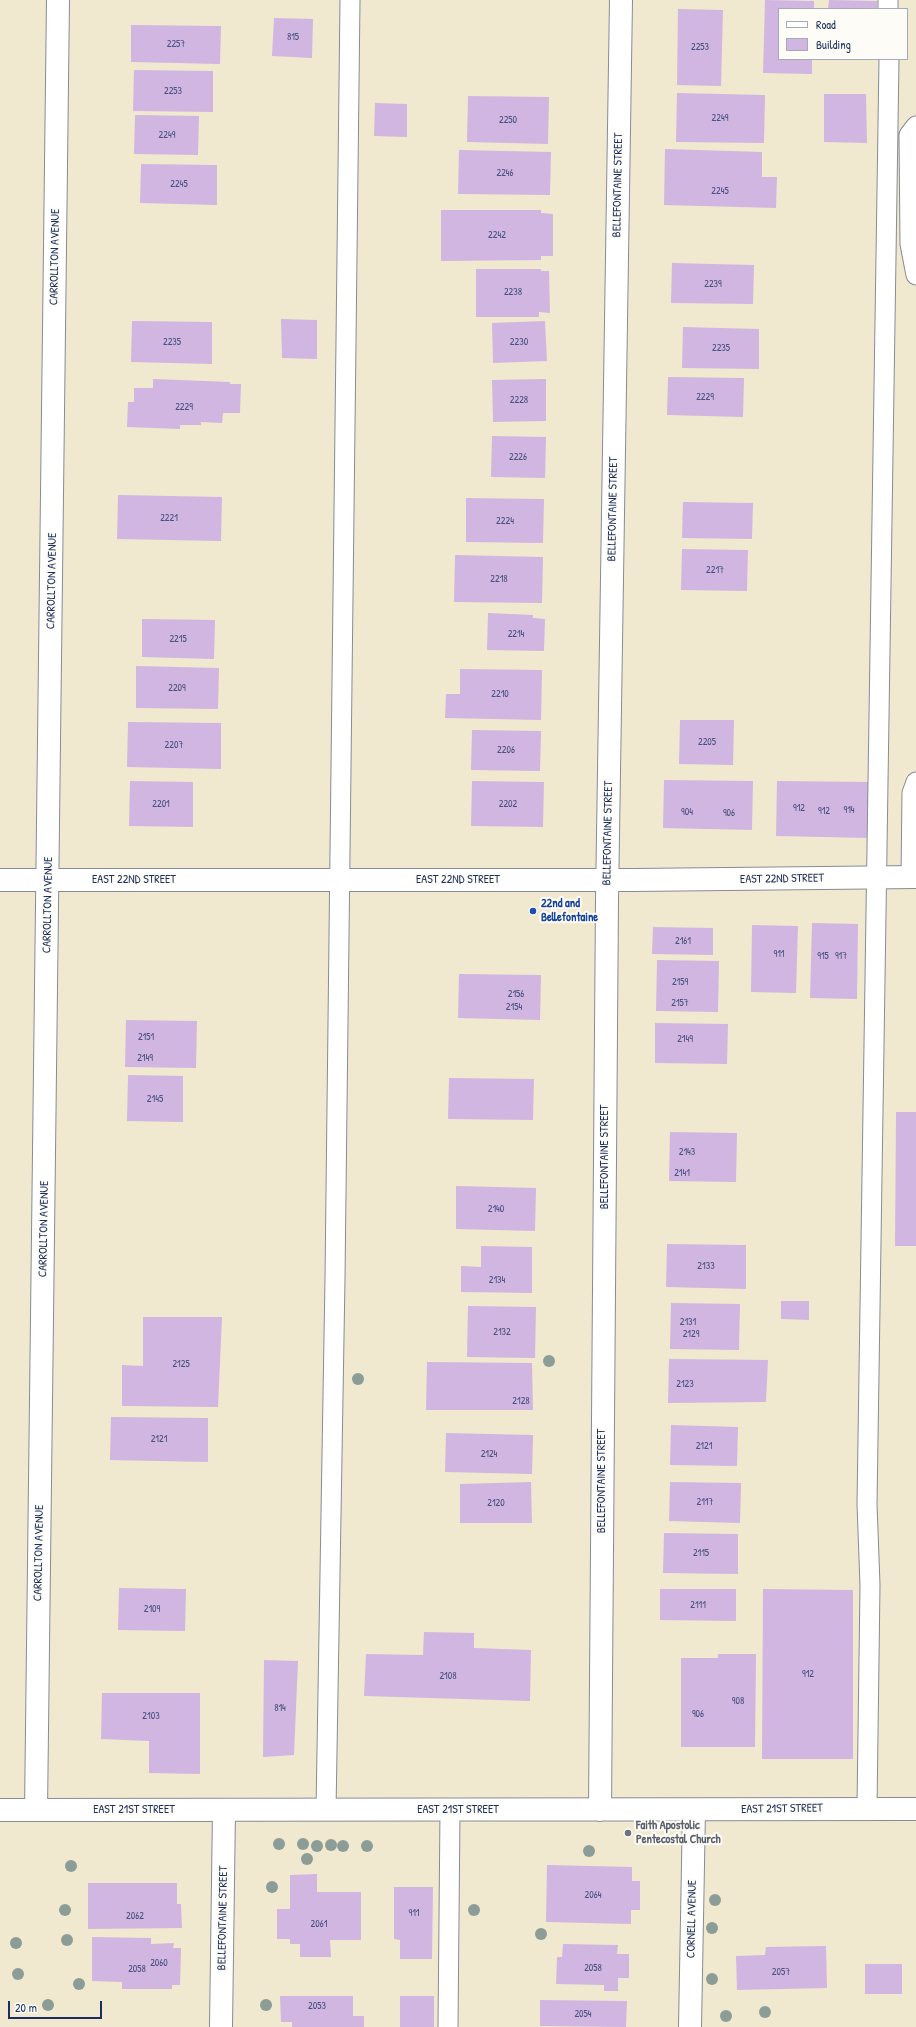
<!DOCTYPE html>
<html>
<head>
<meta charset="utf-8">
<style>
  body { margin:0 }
  #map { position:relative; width:916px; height:2027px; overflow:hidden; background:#f0e9cf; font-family:"Patrick Hand",sans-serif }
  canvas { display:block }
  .legend { position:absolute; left:778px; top:8px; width:130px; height:52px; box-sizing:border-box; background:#fdfcf7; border:1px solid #a3aaba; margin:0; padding:5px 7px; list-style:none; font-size:12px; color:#1b2f5e }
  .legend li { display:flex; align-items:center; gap:8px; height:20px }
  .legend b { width:20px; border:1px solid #a3aaba }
  .scale { position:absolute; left:8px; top:2001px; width:94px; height:18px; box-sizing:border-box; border:2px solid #1b2f5e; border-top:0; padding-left:5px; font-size:12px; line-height:14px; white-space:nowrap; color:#1b2f5e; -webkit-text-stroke:3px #fdfcf7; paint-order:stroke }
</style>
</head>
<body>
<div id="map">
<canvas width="916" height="2027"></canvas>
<ul class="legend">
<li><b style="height:5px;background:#fff"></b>Road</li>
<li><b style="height:11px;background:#d0b6e1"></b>Building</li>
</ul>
<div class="scale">20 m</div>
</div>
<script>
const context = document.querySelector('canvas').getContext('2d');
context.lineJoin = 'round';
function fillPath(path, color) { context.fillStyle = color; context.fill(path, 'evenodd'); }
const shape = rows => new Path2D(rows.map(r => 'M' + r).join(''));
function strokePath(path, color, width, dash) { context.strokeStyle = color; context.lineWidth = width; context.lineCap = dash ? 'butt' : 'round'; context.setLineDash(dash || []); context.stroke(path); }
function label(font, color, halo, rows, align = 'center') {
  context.font = font + ' "Patrick Hand",sans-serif'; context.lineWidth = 4; context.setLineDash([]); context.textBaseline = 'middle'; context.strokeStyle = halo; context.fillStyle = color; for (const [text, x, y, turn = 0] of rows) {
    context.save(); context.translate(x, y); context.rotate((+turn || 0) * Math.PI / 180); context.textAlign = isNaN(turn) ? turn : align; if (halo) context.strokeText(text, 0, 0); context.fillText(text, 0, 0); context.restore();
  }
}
fillPath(shape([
  [765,0,814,1,814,9,779,9,779,59,812,59,812,74,763,73],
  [829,0,877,1,877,9,828,9],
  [678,9,723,10,721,86,677,85],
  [274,18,313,19,312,58,272,56],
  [131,25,221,26,220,64,131,62],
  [134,70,213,71,213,112,133,111],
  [677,93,765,95,764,143,676,142],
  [824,94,866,94,867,143,824,142],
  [468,96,549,97,548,144,467,142],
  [375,103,407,104,407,137,374,136],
  [135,115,199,116,198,155,134,154],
  [665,149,762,152,762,177,777,177,776,208,664,205],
  [459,150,551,152,550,195,458,194],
  [141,164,217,165,217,205,140,203],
  [441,210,541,210,541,213,553,214,553,256,541,256,541,260,441,261],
  [672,263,754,265,753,304,671,303],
  [476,269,541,269,541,271,549,271,550,313,539,312,539,317,476,317],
  [281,319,317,320,317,359,282,358],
  [132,321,212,322,212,364,131,362],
  [545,321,547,361,493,363,492,323],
  [683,327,759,329,759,369,682,368],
  [668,377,744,378,743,417,667,415],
  [153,379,230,382,230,384,241,384,240,413,223,413,222,423,201,422,201,425,180,425,180,429,127,427,128,402,134,402,134,388,153,388],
  [546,379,546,421,493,422,492,380],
  [492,436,546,437,545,478,491,477],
  [118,495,222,497,221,541,117,539],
  [466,498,544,499,543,543,466,542],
  [683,502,753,503,752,539,682,538],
  [682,549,748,550,747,591,681,590],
  [455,555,543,557,542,603,454,602],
  [488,613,533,615,533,618,545,619,544,651,487,650],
  [142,619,215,620,214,659,142,657],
  [136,666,219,668,218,709,136,708],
  [460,669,542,670,541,720,445,718,446,694,460,694],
  [680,720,734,720,733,765,679,764],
  [128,722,221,723,221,769,127,767],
  [472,730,541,731,540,771,471,770],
  [664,780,753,781,752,830,663,828],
  [130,781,193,782,193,827,129,826],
  [472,781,544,782,543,827,471,826],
  [777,781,871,782,870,838,776,836],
  [812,923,858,924,857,999,810,998],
  [752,925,798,926,796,993,751,992],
  [653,927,713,928,713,955,652,954],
  [657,960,719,961,718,1012,656,1011],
  [459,974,541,975,540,1020,458,1018],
  [126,1020,197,1021,196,1068,125,1067],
  [655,1023,728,1024,727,1064,655,1063],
  [128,1075,183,1076,183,1122,127,1121],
  [449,1078,534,1079,533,1120,448,1119],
  [896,1112,916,1112,916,1246,895,1246],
  [670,1132,737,1133,736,1182,669,1181],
  [456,1186,536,1188,535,1231,456,1229],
  [667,1244,746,1245,746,1289,666,1287],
  [481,1246,532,1247,532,1293,461,1292,461,1266,481,1267],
  [781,1301,809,1301,809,1320,781,1319],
  [671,1303,740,1304,739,1350,670,1349],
  [468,1306,536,1307,535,1358,467,1357],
  [143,1317,222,1317,218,1407,122,1406,122,1365,143,1366],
  [669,1359,768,1360,766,1402,668,1403],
  [427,1362,532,1363,533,1410,426,1410],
  [111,1417,208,1418,208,1462,110,1460],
  [671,1425,738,1427,737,1466,670,1465],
  [446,1433,533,1435,532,1474,445,1472],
  [531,1482,532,1523,460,1523,460,1484],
  [670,1482,741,1483,740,1523,669,1521],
  [664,1533,738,1534,738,1574,663,1573],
  [119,1588,186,1589,185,1631,118,1630],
  [660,1589,736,1589,736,1621,660,1620],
  [763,1589,853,1590,853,1759,762,1759],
  [424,1632,474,1633,474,1648,531,1650,530,1701,364,1696,366,1654,423,1655],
  [718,1654,756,1654,755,1747,681,1747,681,1658,718,1658],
  [264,1660,298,1661,294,1755,263,1757],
  [102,1693,200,1693,200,1774,149,1773,149,1741,101,1739],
  [547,1865,632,1867,632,1881,640,1881,640,1910,631,1910,631,1924,546,1922],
  [317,1874,317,1892,361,1892,361,1940,330,1940,331,1957,300,1957,300,1944,290,1944,290,1939,277,1939,277,1909,290,1909,290,1875],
  [88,1883,177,1883,177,1904,181,1904,182,1928,88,1929],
  [394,1887,433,1887,432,1959,400,1959,400,1940,394,1939],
  [92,1937,151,1938,151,1944,174,1943,173,1948,181,1948,180,1985,172,1985,172,1989,122,1989,122,1982,92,1981],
  [563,1944,618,1945,617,1954,629,1954,629,1978,618,1978,618,1991,604,1991,604,1985,556,1984,557,1957,562,1957],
  [826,1946,827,1988,737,1990,736,1956,765,1955,766,1947],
  [865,1964,902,1964,902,1994,865,1994],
  [280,1996,353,1996,353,2016,364,2016,364,2027,292,2027,292,2022,281,2022],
  [400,1996,434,1996,434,2027,400,2027],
  [540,2000,627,2001,626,2027,540,2026]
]), '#d0b6e1');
const service = shape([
  [888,0,888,9],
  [916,126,909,135,910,244,916,275],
  [911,877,912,793,916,782],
  [867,1808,870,1585,867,1504,889,59],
  [326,1810,335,1278,350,0],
  [448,2027,450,1810]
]);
const minor = shape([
  [0,1810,916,1809],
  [36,1810,58,0],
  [600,1810,607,899,621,0],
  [221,2027,224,1810],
  [690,2027,694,1810]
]);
const secondary = shape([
  [0,880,633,880,916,877]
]);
strokePath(service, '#868c96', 21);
strokePath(minor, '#868c96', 24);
strokePath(secondary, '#868c96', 24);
strokePath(service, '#fff', 19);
strokePath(minor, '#fff', 22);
strokePath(secondary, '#fff', 22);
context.fillStyle = '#8c9d97';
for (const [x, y] of [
  [549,1361],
  [358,1379],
  [279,1844],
  [303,1844],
  [331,1845],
  [317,1846],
  [343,1846],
  [367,1846],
  [589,1851],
  [307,1859],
  [71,1866],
  [272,1887],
  [715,1900],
  [65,1910],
  [474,1910],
  [712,1928],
  [541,1934],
  [67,1940],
  [16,1943],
  [18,1974],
  [712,1979],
  [79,1984],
  [48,2005],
  [266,2005],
  [765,2012],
  [726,2016]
]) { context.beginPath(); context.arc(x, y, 6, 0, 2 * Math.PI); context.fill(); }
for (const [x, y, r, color] of [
  [533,911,4,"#1a4fb4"],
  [628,1833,4,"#6b7280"]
]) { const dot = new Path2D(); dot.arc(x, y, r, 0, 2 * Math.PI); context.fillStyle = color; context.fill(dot); strokePath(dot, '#fdfcf7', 1.5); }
label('10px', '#48517f', null, [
  ["815",293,37],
  ["2257",176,44],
  ["2253",700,47],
  ["2253",173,91],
  ["2249",720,118],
  ["2250",508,120],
  ["2249",167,135],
  ["2246",505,173],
  ["2245",179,184],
  ["2245",720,191],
  ["2242",497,235],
  ["2239",713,284],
  ["2238",513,292],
  ["2235",172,342],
  ["2230",519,342],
  ["2235",721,348],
  ["2229",705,397],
  ["2228",519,400],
  ["2229",184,407],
  ["2226",518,457],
  ["2221",169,518],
  ["2224",505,521],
  ["2217",715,570],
  ["2218",499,579],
  ["2214",516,634],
  ["2215",178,639],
  ["2209",177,688],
  ["2210",500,694],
  ["2205",707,742],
  ["2207",174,745],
  ["2206",506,750],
  ["2201",161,804],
  ["2202",508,804],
  ["912",799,808],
  ["914",849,810],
  ["912",824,811],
  ["904",687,812],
  ["906",729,813],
  ["2161",683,941],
  ["911",779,954],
  ["915",823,956],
  ["917",841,956],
  ["2159",680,982],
  ["2156",516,994],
  ["2157",680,1003],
  ["2154",514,1007],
  ["2151",146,1037],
  ["2149",685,1039],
  ["2149",145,1058],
  ["2145",155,1099],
  ["2143",687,1152],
  ["2141",682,1173],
  ["2140",496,1209],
  ["2133",706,1266],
  ["2134",497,1280],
  ["2131",688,1322],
  ["2132",502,1332],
  ["2129",691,1334],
  ["2125",181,1364],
  ["2123",685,1384],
  ["2128",521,1401],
  ["2121",159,1439],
  ["2121",704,1446],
  ["2124",489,1454],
  ["2117",705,1502],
  ["2120",496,1503],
  ["2115",701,1553],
  ["2111",698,1605],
  ["2109",152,1609],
  ["912",808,1674],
  ["2108",448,1676],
  ["908",738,1701],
  ["814",280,1708],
  ["906",698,1714],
  ["2103",151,1716],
  ["2064",593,1895],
  ["911",414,1913],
  ["2062",135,1916],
  ["2061",319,1924],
  ["2060",159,1963],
  ["2058",593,1968],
  ["2058",137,1969],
  ["2057",781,1972],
  ["2053",317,2006],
  ["2054",583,2014]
]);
label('12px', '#1b2f5e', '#fdfcf7', [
  ["BELLEFONTAINE STREET",618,185,-89],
  ["CARROLLTON AVENUE",55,257,-89],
  ["BELLEFONTAINE STREET",613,509,-89],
  ["CARROLLTON AVENUE",52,581,-89],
  ["BELLEFONTAINE STREET",608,833,-89],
  ["EAST 22ND STREET",782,879,-1],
  ["EAST 22ND STREET",134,880],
  ["EAST 22ND STREET",458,880],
  ["CARROLLTON AVENUE",48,905,-89],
  ["BELLEFONTAINE STREET",605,1157,-90],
  ["CARROLLTON AVENUE",44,1229,-89],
  ["BELLEFONTAINE STREET",602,1481,-90],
  ["CARROLLTON AVENUE",39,1553,-89],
  ["EAST 21ST STREET",782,1809,-1],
  ["EAST 21ST STREET",134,1810],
  ["EAST 21ST STREET",458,1810],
  ["BELLEFONTAINE STREET",223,1918,-89],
  ["CORNELL AVENUE",692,1919,-89]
]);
label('bold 12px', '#164399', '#fdfcf7', [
  ["22nd and",541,904],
  ["Bellefontaine",541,918]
], 'left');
label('bold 12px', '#5b616d', '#fdfcf7', [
  ["Faith Apostolic",636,1826],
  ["Pentecostal Church",636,1840]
], 'left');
</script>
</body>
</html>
